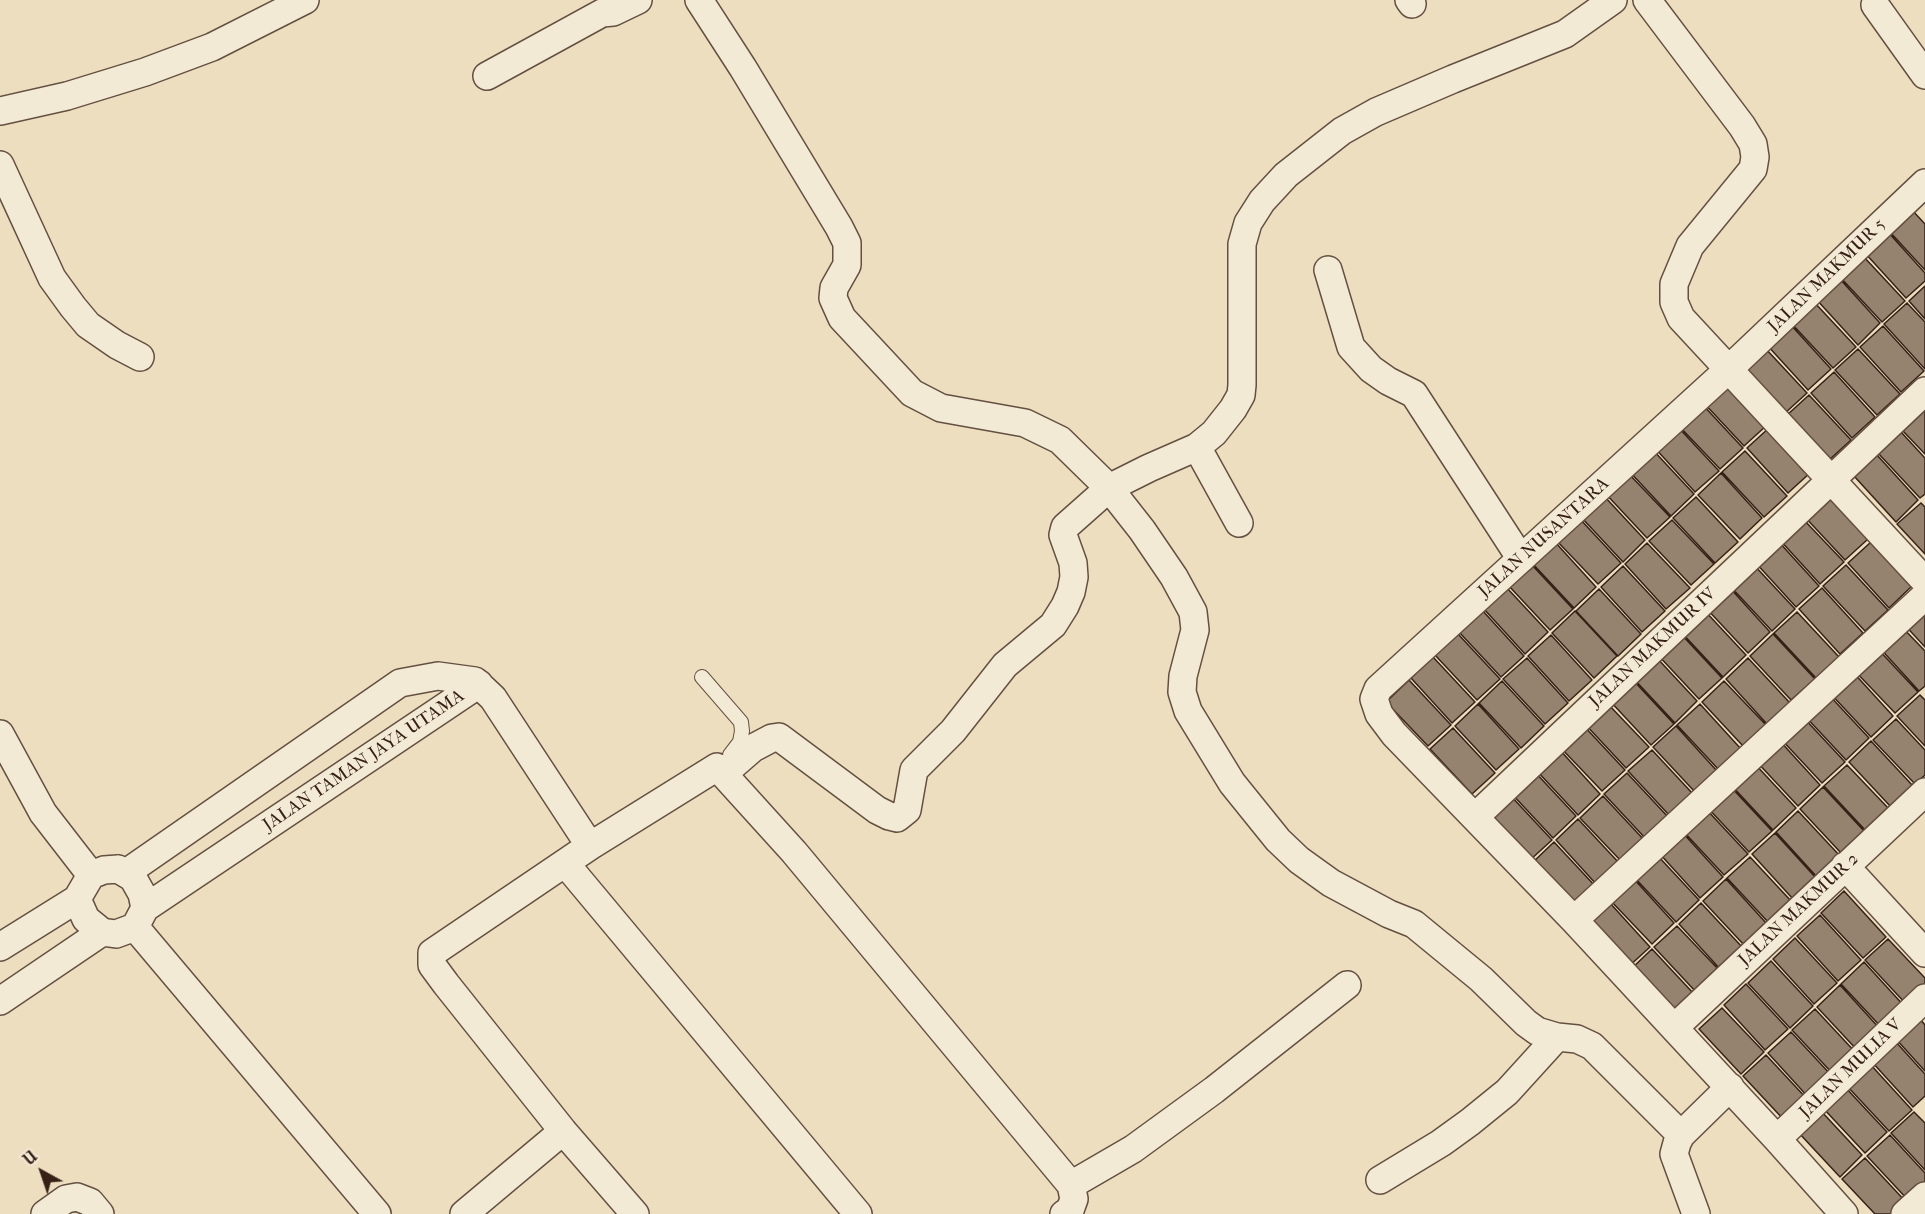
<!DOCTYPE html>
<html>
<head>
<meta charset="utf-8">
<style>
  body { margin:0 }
  #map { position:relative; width:1925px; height:1214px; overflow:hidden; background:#eddec0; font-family:"IM FELL French Canon",serif }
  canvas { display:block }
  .north { position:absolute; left:12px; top:1142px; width:60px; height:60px; -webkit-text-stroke:4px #f3ead6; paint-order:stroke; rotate:320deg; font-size:16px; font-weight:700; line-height:24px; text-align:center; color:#372117 }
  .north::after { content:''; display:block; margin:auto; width:21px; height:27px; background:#372117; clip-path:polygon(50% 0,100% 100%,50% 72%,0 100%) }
</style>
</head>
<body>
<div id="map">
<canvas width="1925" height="1214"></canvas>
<div class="north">U</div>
</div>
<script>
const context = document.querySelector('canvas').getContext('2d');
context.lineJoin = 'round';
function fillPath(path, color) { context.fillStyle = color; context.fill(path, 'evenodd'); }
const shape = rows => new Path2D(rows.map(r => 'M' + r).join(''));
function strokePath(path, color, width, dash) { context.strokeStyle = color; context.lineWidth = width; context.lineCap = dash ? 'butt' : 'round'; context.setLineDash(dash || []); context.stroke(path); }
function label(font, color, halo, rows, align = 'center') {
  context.font = font + ' "IM FELL French Canon",serif'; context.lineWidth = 4.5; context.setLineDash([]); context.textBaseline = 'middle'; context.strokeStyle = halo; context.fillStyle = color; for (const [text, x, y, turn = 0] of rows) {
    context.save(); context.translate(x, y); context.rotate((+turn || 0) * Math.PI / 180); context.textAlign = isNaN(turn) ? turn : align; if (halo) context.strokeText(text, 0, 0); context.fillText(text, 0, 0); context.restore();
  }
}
const building = shape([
  [1912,210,1925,224,1925,270,1889,231,1912,210],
  [1888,232,1925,273,1925,281,1906,298,1865,253,1888,232],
  [1863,256,1905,301,1882,322,1840,277,1863,256],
  [1839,278,1880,323,1858,345,1816,299,1839,278],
  [1925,286,1925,319,1909,301,1925,286],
  [1814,302,1856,347,1833,368,1791,323,1814,302],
  [1907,303,1925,322,1925,369,1884,324,1907,303],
  [1790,324,1831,369,1808,390,1767,345,1790,324],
  [1883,326,1924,371,1901,392,1860,347,1883,326],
  [1765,348,1807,393,1784,414,1743,369,1765,348],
  [1858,349,1900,394,1877,415,1835,370,1858,349],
  [1834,372,1875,417,1852,438,1811,393,1834,372],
  [1725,380,1767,425,1744,446,1702,401,1725,380],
  [1809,395,1851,440,1828,461,1786,416,1809,395],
  [1701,403,1743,448,1720,469,1678,425,1701,403],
  [1925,410,1925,454,1903,431,1925,410],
  [1677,426,1719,471,1695,492,1654,447,1677,426],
  [1770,427,1811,472,1788,493,1747,448,1770,427],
  [1901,432,1925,458,1925,494,1920,498,1878,453,1901,432],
  [1652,449,1694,494,1671,516,1629,471,1652,449],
  [1745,451,1787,496,1764,517,1722,472,1745,451],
  [1877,455,1918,500,1896,522,1854,476,1877,455],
  [1628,473,1670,517,1647,538,1605,493,1628,473],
  [1721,473,1762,518,1740,539,1698,495,1721,473],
  [1826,494,1868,539,1845,560,1803,515,1826,494],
  [1604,496,1645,540,1623,562,1581,517,1604,496],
  [1696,497,1738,542,1715,563,1673,518,1696,497],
  [1921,503,1925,507,1925,554,1897,524,1921,503],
  [1579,518,1621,563,1598,584,1556,540,1579,518],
  [1802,518,1844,562,1820,584,1779,539,1802,518],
  [1672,520,1714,564,1691,585,1649,541,1672,520],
  [1778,541,1819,586,1796,607,1755,562,1778,541],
  [1555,542,1596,587,1574,608,1532,563,1555,542],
  [1871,542,1912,586,1889,608,1848,563,1871,542],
  [1647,543,1690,588,1666,609,1625,564,1647,543],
  [1531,564,1573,609,1550,630,1508,585,1531,564],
  [1753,564,1795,609,1772,631,1730,586,1753,564],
  [1846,565,1888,610,1865,631,1823,586,1846,565],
  [1623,566,1665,611,1642,632,1601,587,1623,566],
  [1729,587,1770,632,1748,653,1706,608,1729,587],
  [1507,588,1548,632,1525,654,1484,609,1507,588],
  [1822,588,1863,633,1840,654,1799,609,1822,588],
  [1599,589,1641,634,1618,656,1576,611,1599,589],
  [1925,602,1925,647,1902,622,1925,602],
  [1482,610,1524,656,1501,677,1459,632,1482,610],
  [1704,610,1746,655,1723,677,1681,632,1704,610],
  [1575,611,1617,656,1594,678,1552,633,1575,611],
  [1797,612,1839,657,1816,678,1774,633,1797,612],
  [1900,625,1925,651,1925,686,1919,691,1878,646,1900,625],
  [1680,633,1722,678,1699,699,1657,654,1680,633],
  [1458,634,1500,679,1477,700,1435,655,1458,634],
  [1773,634,1815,679,1791,700,1750,656,1773,634],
  [1551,635,1592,680,1569,701,1528,656,1551,635],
  [1876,647,1918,692,1895,713,1853,669,1876,647],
  [1433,657,1475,702,1452,723,1411,678,1433,657],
  [1656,657,1697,701,1675,723,1633,678,1656,657],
  [1527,658,1568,703,1545,724,1503,679,1527,658],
  [1748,658,1790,703,1767,724,1726,679,1748,658],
  [1852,671,1893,716,1871,737,1829,692,1852,671],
  [1632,679,1674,724,1651,745,1609,700,1632,679],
  [1409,680,1451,725,1428,746,1386,702,1409,680],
  [1502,681,1544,726,1521,748,1479,703,1502,681],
  [1724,681,1766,725,1743,746,1702,702,1724,681],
  [1828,694,1869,738,1846,760,1804,715,1828,694],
  [1920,695,1925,700,1925,746,1897,716,1920,695],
  [1607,703,1649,747,1626,768,1585,724,1607,703],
  [1478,704,1519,749,1496,770,1455,726,1478,704],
  [1700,704,1741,749,1719,770,1677,725,1700,704],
  [1803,717,1845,762,1822,783,1780,738,1803,717],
  [1896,719,1925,750,1925,775,1915,784,1873,740,1896,719],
  [1583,725,1625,770,1602,791,1560,747,1583,725],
  [1676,726,1717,771,1695,792,1653,747,1676,726],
  [1453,728,1495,773,1472,794,1430,749,1453,728],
  [1779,740,1820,785,1798,806,1756,761,1779,740],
  [1871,741,1913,786,1891,807,1849,762,1871,741],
  [1559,749,1600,794,1578,815,1536,770,1559,749],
  [1652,750,1693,794,1670,816,1628,771,1652,750],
  [1754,763,1796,808,1773,830,1731,785,1754,763],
  [1847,765,1889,809,1866,831,1824,786,1847,765],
  [1534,771,1576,816,1553,838,1511,793,1534,771],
  [1627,773,1669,818,1646,839,1604,794,1627,773],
  [1730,786,1772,831,1749,852,1707,807,1730,786],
  [1823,787,1865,832,1842,854,1800,809,1823,787],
  [1510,795,1552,840,1529,861,1487,816,1510,795],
  [1603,796,1645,841,1622,862,1580,818,1603,796],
  [1706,809,1748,854,1724,875,1683,831,1706,809],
  [1798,811,1840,856,1817,877,1776,832,1798,811],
  [1578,819,1620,864,1597,885,1556,840,1578,819],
  [1682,832,1723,877,1700,898,1659,853,1682,832],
  [1775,833,1816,878,1793,899,1752,854,1775,833],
  [1554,842,1596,887,1573,909,1531,864,1554,842],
  [1657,855,1699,900,1676,922,1634,877,1657,855],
  [1750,857,1792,902,1769,923,1727,878,1750,857],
  [1633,878,1674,923,1652,944,1610,900,1633,878],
  [1726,879,1767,924,1745,946,1703,901,1726,879],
  [1844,891,1886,937,1863,958,1821,913,1844,891],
  [1609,902,1650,947,1627,968,1585,923,1609,902],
  [1701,903,1743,948,1720,969,1679,924,1701,903],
  [1820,915,1861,960,1838,981,1797,936,1820,915],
  [1677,926,1719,970,1696,992,1654,947,1677,926],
  [1795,938,1837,983,1814,1004,1773,959,1795,938],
  [1888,939,1925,978,1925,988,1907,1005,1865,960,1888,939],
  [1652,949,1694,994,1671,1015,1630,970,1652,949],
  [1771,961,1813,1006,1790,1028,1748,983,1771,961],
  [1864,962,1906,1008,1883,1029,1841,984,1864,962],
  [1746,984,1788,1029,1765,1050,1724,1005,1746,984],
  [1840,985,1881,1030,1858,1051,1817,1007,1840,985],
  [1722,1008,1764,1052,1741,1074,1699,1029,1722,1008],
  [1815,1009,1857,1054,1834,1075,1792,1030,1815,1009],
  [1919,1018,1925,1025,1925,1071,1896,1039,1919,1018],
  [1791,1032,1832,1076,1809,1098,1768,1053,1791,1032],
  [1895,1041,1925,1074,1925,1096,1913,1107,1872,1062,1895,1041],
  [1766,1055,1808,1100,1785,1121,1743,1076,1766,1055],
  [1870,1064,1912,1110,1889,1131,1847,1086,1870,1064],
  [1845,1087,1887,1132,1865,1153,1823,1108,1845,1087],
  [1821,1111,1862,1155,1840,1177,1798,1132,1821,1111],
  [1914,1112,1925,1123,1925,1170,1891,1133,1914,1112],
  [1890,1135,1925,1173,1925,1185,1908,1200,1867,1156,1890,1135],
  [1865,1158,1907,1203,1895,1214,1875,1214,1842,1179,1865,1158]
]);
fillPath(building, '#96836f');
strokePath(building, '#372117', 1.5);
const service = shape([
  [702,677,741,722,742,731,740,742,730,755]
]);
const minor = shape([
  [699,0,743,68,839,227,847,243,847,265,834,288,833,298,842,318,912,393,941,408,1025,423,1060,440,1109,488,1142,530,1174,577,1193,612,1195,630,1183,676,1182,692,1188,711,1232,783,1278,840,1299,860,1331,883,1389,914,1414,924,1481,979,1526,1023,1537,1031,1557,1037,1577,1039,1592,1046,1681,1135],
  [1409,0,1412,4],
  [1647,0,1742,126,1753,144,1755,157,1753,169,1690,246,1674,284,1674,302,1681,318,1925,581],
  [1875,5,1925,75],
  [487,76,602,13,613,12,638,0],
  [0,111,67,96,145,72,212,47,305,0],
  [0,165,52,278,73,307,88,325,117,345,140,357],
  [1328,270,1351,347,1371,369,1388,381,1414,394,1521,559],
  [1197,447,1239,523],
  [0,734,43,813,91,875],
  [723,774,753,748,772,738,779,737,877,810,889,816,897,818,907,810,914,770,953,731,1005,665,1053,625,1065,606,1071,592,1074,577,1073,563,1063,535,1065,527,1109,488,1149,468,1197,447,1214,433,1233,409,1241,395,1242,385,1242,244,1248,223,1262,201,1286,175,1342,131,1376,112,1453,79,1565,34,1613,0],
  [1475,817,1925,391],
  [565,863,858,1214],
  [1845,866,1925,953],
  [118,869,133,878,142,894,145,908,135,927,116,934,102,932,86,919,77,899,91,875,104,870,118,869],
  [126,873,400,683,438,676,475,681,493,698,590,846],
  [145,908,479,684],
  [1574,920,1925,596],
  [135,927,377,1214],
  [0,947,77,899],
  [0,1001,102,932],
  [1674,1028,1925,792],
  [1777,1139,1925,998],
  [1380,1180,1441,1143,1470,1122,1507,1092,1557,1037],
  [1071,1185,1133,1149,1214,1090,1347,985],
  [45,1214,66,1199,77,1197,90,1202,100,1214],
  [464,1214,563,1131],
  [635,1214,563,1131,446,984,432,965,432,953,590,846,717,767,794,852,1071,1185,1074,1199,1070,1210,1064,1214],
  [1696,1214,1674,1154,1677,1143,1681,1135,1730,1087],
  [1844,1214,1777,1139,1574,920,1394,734,1379,714,1374,699,1378,689,1729,369,1925,183],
  [1905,1214,1925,1196]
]);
strokePath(service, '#645041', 16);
strokePath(minor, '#645041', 30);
strokePath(service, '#f3ead6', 14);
strokePath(minor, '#f3ead6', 27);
label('18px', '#372117', '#f3ead6', [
  ["JALAN MAKMUR 5",1827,276,-44],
  ["JALAN NUSANTARA",1544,538,-42],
  ["JALAN MAKMUR IV",1653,648,-43],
  ["JALAN TAMAN JAYA UTAMA",364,761,-34],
  ["JALAN MAKMUR 2",1799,910,-43],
  ["JALAN MULIA V",1851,1069,-44]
]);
</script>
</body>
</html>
